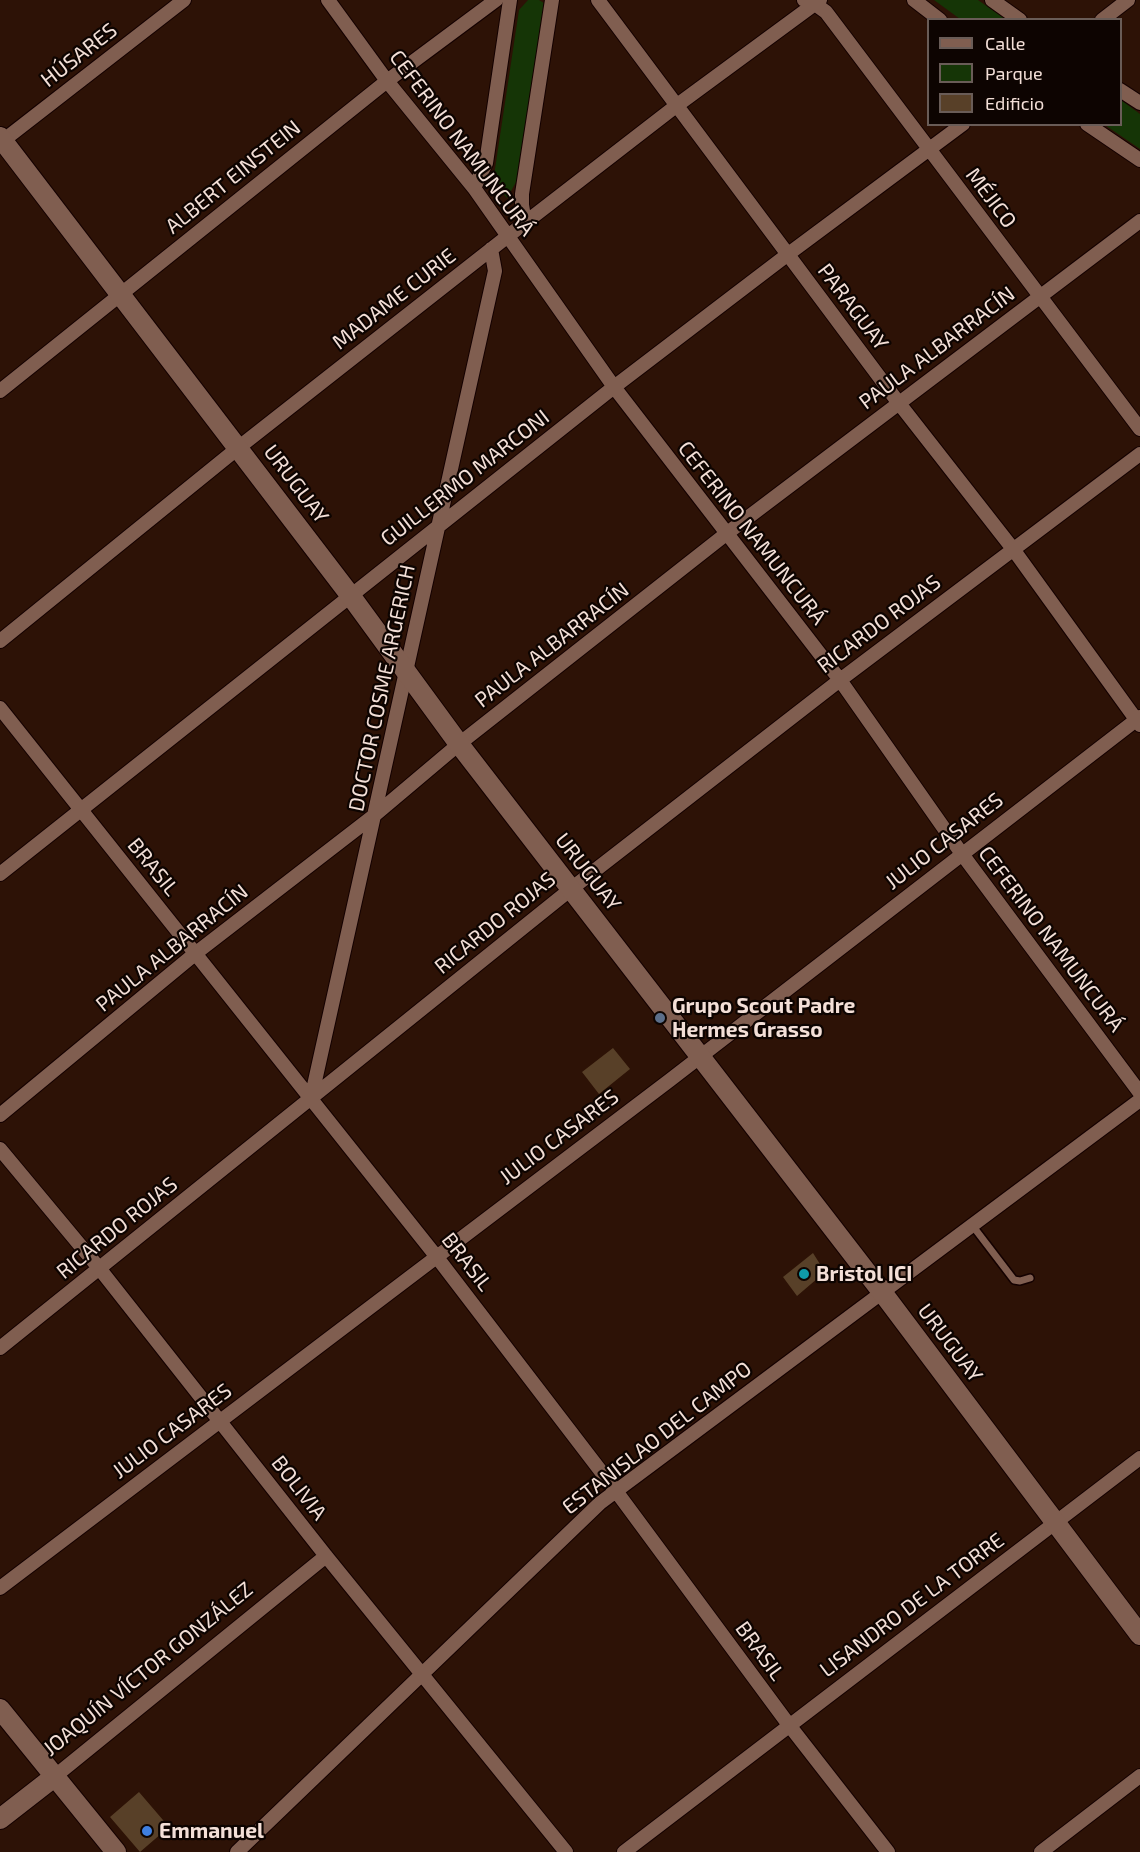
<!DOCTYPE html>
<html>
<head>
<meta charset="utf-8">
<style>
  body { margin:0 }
  #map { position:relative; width:1140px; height:1852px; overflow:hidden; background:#2d1206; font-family:"Exo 2",sans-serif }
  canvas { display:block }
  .legend { position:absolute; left:927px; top:18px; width:195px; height:108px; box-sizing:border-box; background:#0d0401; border:2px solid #695c57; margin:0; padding:8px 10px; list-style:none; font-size:18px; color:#f3dfd7 }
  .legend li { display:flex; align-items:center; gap:12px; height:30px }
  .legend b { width:30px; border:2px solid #695c57 }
</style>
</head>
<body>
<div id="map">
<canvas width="1140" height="1852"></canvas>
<ul class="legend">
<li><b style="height:8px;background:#805e50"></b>Calle</li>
<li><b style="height:16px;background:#153506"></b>Parque</li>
<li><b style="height:16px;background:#584028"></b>Edificio</li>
</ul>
</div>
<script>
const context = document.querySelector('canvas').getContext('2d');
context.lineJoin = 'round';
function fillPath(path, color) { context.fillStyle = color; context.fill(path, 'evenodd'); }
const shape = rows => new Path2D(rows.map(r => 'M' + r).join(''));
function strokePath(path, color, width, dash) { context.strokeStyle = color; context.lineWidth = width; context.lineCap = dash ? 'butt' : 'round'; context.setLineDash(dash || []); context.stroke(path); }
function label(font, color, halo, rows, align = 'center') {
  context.font = font + ' "Exo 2",sans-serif'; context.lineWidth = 4.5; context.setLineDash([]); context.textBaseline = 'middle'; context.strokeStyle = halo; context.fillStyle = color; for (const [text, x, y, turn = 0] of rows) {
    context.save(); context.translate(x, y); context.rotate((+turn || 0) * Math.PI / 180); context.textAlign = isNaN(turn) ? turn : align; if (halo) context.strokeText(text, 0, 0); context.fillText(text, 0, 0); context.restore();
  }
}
fillPath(shape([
  [528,0,539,0,544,3,519,177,507,198,493,182,519,10],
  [934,0,978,0,1005,19,960,19],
  [1121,100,1140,114,1140,149,1105,125,1120,124]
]), '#153506');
fillPath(shape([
  [613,1048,630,1069,599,1094,582,1072],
  [813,1253,825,1272,797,1296,783,1277],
  [139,1792,169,1827,140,1852,110,1817]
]), '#584028');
const lane = shape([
  [972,1225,1014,1280,1020,1281,1030,1278]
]);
const street = shape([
  [328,0,387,81,474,188,614,387,840,680,962,854,1140,1093],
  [598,0,898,402,1013,549,1140,725],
  [804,0,815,4,826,12,1140,429],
  [914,0,940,20],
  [992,0,1020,20],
  [1102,20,1128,0],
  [1120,90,1140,103],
  [1087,124,1140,160],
  [0,143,184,0],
  [474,188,486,163,510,0],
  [525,223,522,205,522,194,552,0],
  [0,391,387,81,496,0],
  [0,641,238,448,508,236,676,106,820,0],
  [0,708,436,1256,616,1491,789,1725,888,1852],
  [0,874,614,387,787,255,963,124],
  [311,1099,495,271,491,249],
  [0,1115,196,953,376,814,459,744,726,534,1140,221],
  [0,1149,99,1268,326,1556,566,1852],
  [0,1348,571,889,840,680,1140,454],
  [0,1588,670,1080,1140,717],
  [54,1777,326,1556],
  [237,1852,600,1503,1140,1100],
  [624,1852,1140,1458],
  [1041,1852,1140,1776]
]);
const secondary = shape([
  [0,137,350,595,459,744,882,1292,1140,1635],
  [0,1709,116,1852],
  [0,1819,54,1777]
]);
strokePath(lane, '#140100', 10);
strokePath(street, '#140100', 16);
strokePath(secondary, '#140100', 22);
strokePath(lane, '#805e50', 7);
strokePath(street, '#805e50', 14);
strokePath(secondary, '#805e50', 20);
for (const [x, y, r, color] of [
  [660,1018,6,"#5c6f8a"],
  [804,1274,6,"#0f9aa8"],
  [147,1831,6,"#3f7fe0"]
]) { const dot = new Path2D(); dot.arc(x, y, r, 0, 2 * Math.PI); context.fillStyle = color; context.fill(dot); strokePath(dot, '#0d0401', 2); }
label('21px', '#f3dfd7', '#0d0401', [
  ["HÚSARES",79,55,-38],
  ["CEFERINO NAMUNCURÁ",462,143,53],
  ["ALBERT EINSTEIN",233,177,-39],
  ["MÉJICO",991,198,53],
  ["MADAME CURIE",394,299,-38],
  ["PARAGUAY",853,307,53],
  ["PAULA ALBARRACÍN",937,348,-37],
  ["GUILLERMO MARCONI",465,478,-38],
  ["URUGUAY",296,484,53],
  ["CEFERINO NAMUNCURÁ",752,533,52],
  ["RICARDO ROJAS",879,624,-37],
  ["PAULA ALBARRACÍN",552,645,-38],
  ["DOCTOR COSME ARGERICH",382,688,-78],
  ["JULIO CASARES",944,841,-38],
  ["BRASIL",153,867,51],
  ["URUGUAY",588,872,52],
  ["RICARDO ROJAS",495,923,-39],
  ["CEFERINO NAMUNCURÁ",1051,939,53],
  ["PAULA ALBARRACÍN",172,948,-39],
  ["JULIO CASARES",559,1137,-37],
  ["RICARDO ROJAS",117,1228,-39],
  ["BRASIL",467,1262,52],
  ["URUGUAY",950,1343,53],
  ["JULIO CASARES",172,1431,-37],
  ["ESTANISLAO DEL CAMPO",657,1438,-38],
  ["BOLIVIA",299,1488,52],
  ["LISANDRO DE LA TORRE",912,1605,-37],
  ["BRASIL",760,1651,54],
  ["JOAQUÍN VÍCTOR GONZÁLEZ",148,1669,-39]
]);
label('bold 21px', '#f3dfd7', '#0d0401', [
  ["Grupo Scout Padre",672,1006],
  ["Hermes Grasso",672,1030],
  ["Bristol ICI",816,1274],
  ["Emmanuel",159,1831]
], 'left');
</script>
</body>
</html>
